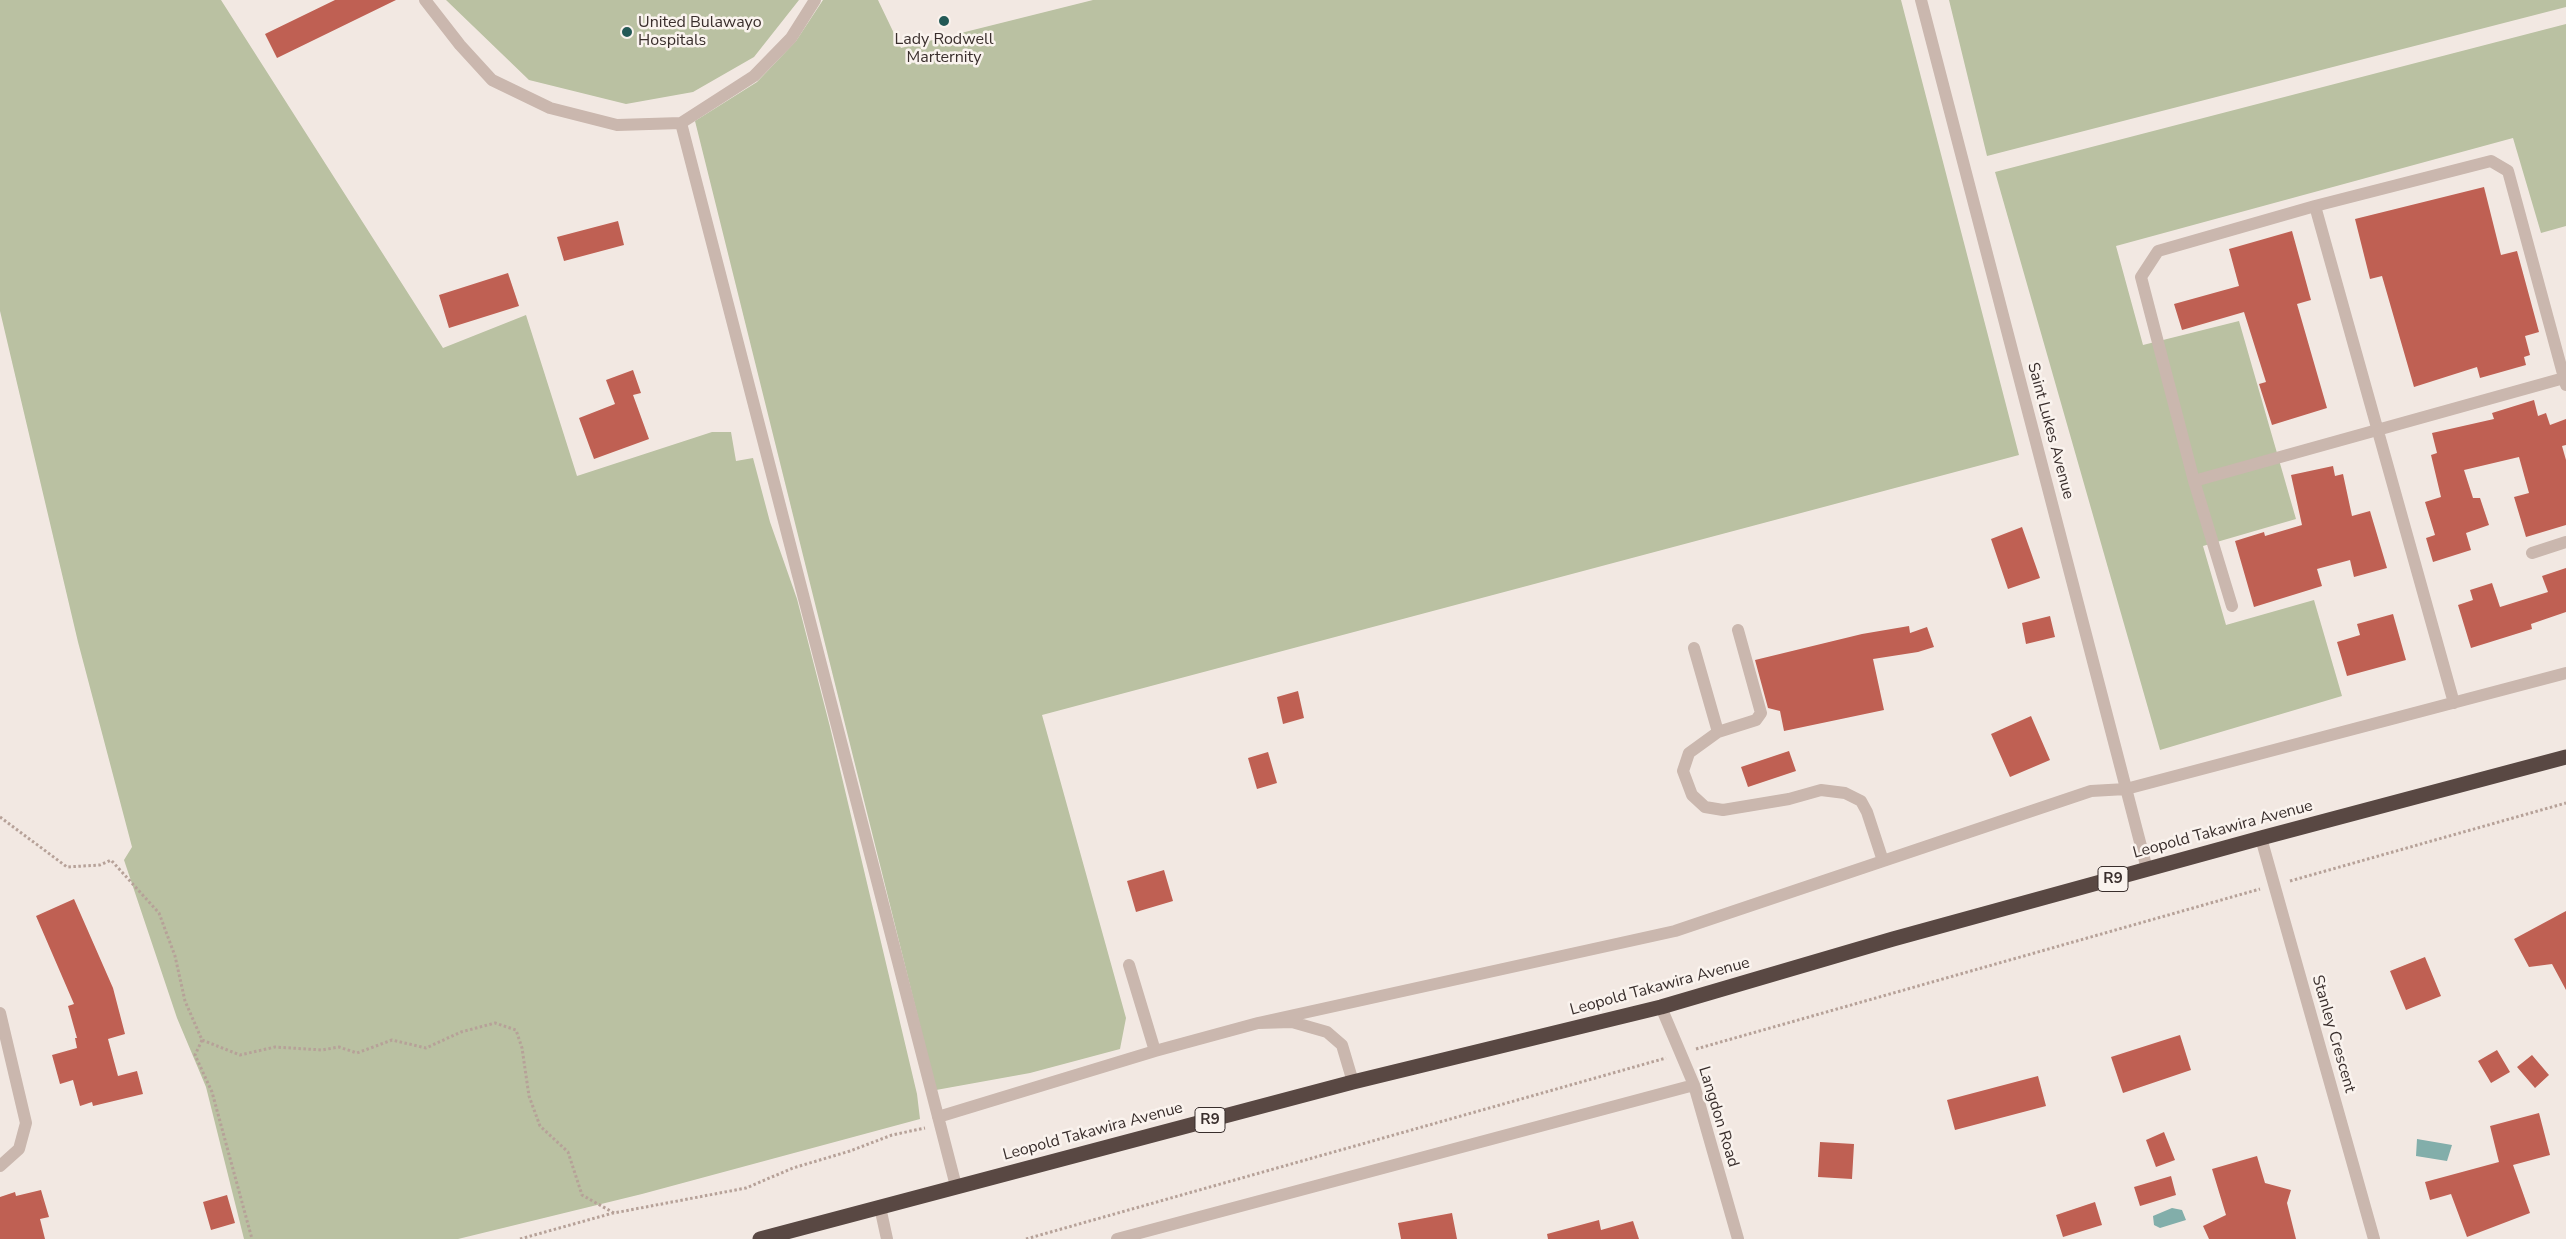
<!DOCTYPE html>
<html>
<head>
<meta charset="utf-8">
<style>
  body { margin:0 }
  canvas { display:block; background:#f2e8e2 }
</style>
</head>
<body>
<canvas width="2566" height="1239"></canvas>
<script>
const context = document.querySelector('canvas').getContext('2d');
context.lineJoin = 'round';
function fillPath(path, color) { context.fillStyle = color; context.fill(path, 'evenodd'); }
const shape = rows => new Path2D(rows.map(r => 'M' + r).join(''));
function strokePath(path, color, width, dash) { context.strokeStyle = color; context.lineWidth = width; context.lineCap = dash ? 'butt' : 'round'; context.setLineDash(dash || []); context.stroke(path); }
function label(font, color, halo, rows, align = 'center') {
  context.font = font + ' "Nunito Sans",sans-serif'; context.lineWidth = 5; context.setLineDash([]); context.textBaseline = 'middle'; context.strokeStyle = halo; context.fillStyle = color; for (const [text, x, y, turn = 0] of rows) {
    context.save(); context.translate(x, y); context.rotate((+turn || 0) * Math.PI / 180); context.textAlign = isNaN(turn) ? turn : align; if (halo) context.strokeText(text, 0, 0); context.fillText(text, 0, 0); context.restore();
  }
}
fillPath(shape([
  [0,0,221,0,443,348,526,315,577,476,712,432,731,432,736,461,753,458,770,522,797,599,830,727,917,1094,920,1119,642,1194,458,1239,244,1239,206,1087,177,1018,124,860,132,847,78,642,0,311],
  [446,0,799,0,754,57,693,92,626,104,529,80],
  [823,0,878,0,901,48,1093,0,1901,0,2019,455,1042,715,1126,1018,1120,1049,1030,1073,936,1090,695,121,757,82,796,41],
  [1949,0,2566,0,2566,7,1987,156],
  [2566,24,2566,226,2541,233,2513,138,2116,246,2143,345,2239,321,2296,519,2203,546,2226,625,2314,600,2342,696,2160,750,1995,172]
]), '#bac1a2');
fillPath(shape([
  [2417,1139,2452,1145,2447,1161,2416,1156],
  [2172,1208,2182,1210,2186,1220,2160,1228,2154,1225,2153,1216]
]), '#82aeaa');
fillPath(shape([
  [335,0,396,0,277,58,265,34],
  [2484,187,2501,255,2517,251,2539,332,2525,336,2530,355,2524,357,2526,365,2480,378,2477,367,2414,387,2382,276,2370,279,2355,219],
  [618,221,624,245,564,261,557,237],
  [2292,231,2311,300,2297,304,2327,408,2272,425,2259,384,2266,382,2244,312,2182,330,2174,304,2239,286,2229,249],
  [508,273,519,306,449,328,439,295],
  [633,370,641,393,633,395,649,439,594,459,579,418,615,404,606,380],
  [2534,400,2538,416,2546,413,2550,425,2566,419,2566,445,2562,446,2566,460,2566,525,2526,537,2514,497,2529,493,2519,457,2464,470,2473,498,2480,498,2489,525,2466,533,2471,550,2433,562,2426,538,2435,535,2425,502,2441,497,2431,455,2437,453,2432,433,2494,419,2492,413],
  [2333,466,2335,476,2343,474,2352,516,2370,511,2387,568,2354,577,2350,560,2317,569,2322,586,2254,607,2235,541,2264,532,2265,536,2302,525,2291,475],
  [2022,527,2040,578,2008,589,1991,539],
  [2566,568,2566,612,2531,624,2532,629,2471,648,2458,605,2473,600,2470,590,2492,583,2500,607,2548,592,2542,576],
  [2393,614,2406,660,2347,676,2337,642,2360,635,2357,624],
  [2050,616,2055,637,2026,644,2022,623],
  [1909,626,1910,633,1927,627,1934,647,1918,652,1873,659,1884,710,1784,731,1780,711,1768,708,1755,660,1862,634],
  [1298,691,1304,718,1283,724,1277,697],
  [2031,716,2050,760,2010,777,1991,734],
  [1789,751,1796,771,1748,787,1741,767],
  [1268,752,1277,783,1257,789,1248,758],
  [1164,870,1173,901,1136,912,1127,881],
  [74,899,113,988,125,1034,108,1039,118,1076,137,1071,143,1094,93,1106,92,1102,80,1106,73,1080,60,1084,52,1055,77,1048,75,1038,77,1038,68,1006,74,1004,36,916],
  [2566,911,2566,990,2552,964,2529,967,2514,939],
  [2425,957,2441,996,2406,1010,2390,971],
  [2180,1035,2191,1070,2123,1093,2111,1057],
  [2497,1050,2510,1072,2491,1083,2478,1061],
  [2532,1055,2549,1075,2535,1088,2517,1067],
  [2038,1076,2046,1106,1955,1130,1947,1100],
  [2539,1113,2550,1155,2513,1165,2530,1213,2467,1237,2451,1194,2430,1200,2425,1182,2499,1162,2490,1126],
  [2164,1132,2175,1160,2156,1167,2146,1140],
  [1820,1142,1854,1144,1852,1179,1818,1177],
  [2257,1156,2265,1183,2291,1190,2287,1203,2296,1239,2209,1239,2203,1226,2226,1215,2212,1169],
  [2171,1176,2176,1195,2140,1206,2134,1187],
  [41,1190,49,1217,40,1219,45,1239,0,1239,0,1197,15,1192,16,1196],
  [227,1195,235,1223,211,1230,203,1202],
  [2095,1202,2102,1225,2063,1237,2056,1215],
  [1452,1213,1457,1239,1401,1239,1398,1223],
  [1599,1220,1601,1230,1633,1221,1639,1239,1548,1239,1547,1234]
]), '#bf6053');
strokePath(shape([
  [0,817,67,867,100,865,111,860,159,913,175,956,185,1001,202,1040,240,1055,275,1047,322,1050,339,1047,357,1053,392,1040,426,1048,461,1032,495,1023,516,1030,522,1048,529,1096,540,1126,568,1152,582,1195,614,1213,746,1188,793,1168,850,1151,892,1135,925,1128],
  [2290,881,2566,803],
  [202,1040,195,1055,212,1092,252,1239],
  [1696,1049,2260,889],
  [520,1239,613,1213],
  [1026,1239,1666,1058]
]), '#b6a198', 3, [2.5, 2.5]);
strokePath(shape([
  [425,0,460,45,492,80,550,108,617,125,681,123,754,76,791,38,815,0],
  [1921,0,2147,869],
  [681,123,956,1186],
  [2315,206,2454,703],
  [2194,481,2564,378],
  [2532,553,2566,542],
  [2232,606,2194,481,2141,277,2158,251,2315,206,2491,161,2508,171,2566,385],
  [1738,630,1761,713,1756,720,1718,732,1689,753,1683,771,1692,795,1705,807,1723,810,1789,799,1821,790,1845,793,1861,801,1867,812,1883,861],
  [1694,648,1718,732],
  [2261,838,2374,1239],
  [1129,965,1155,1051],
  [1661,1007,1694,1085,1738,1239],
  [0,1013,26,1123,19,1149,0,1166],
  [1258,1023,1675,931,2091,791,2126,789,2566,673],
  [938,1117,1155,1051,1258,1023,1292,1022,1327,1032,1342,1045,1353,1082],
  [880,1207,887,1239],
  [1117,1239,1694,1085]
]), '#cab7ae', 12);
strokePath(shape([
  [760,1239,1353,1082,1661,1007,1893,939,2261,838,2566,757]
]), '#594843', 15);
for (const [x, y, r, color] of [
  [944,21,6,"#235956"],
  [627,32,6,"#235956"]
]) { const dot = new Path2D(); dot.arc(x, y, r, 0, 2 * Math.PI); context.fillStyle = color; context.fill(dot); strokePath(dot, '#faf3ee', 2); }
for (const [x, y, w] of [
  [2113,879,30],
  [1210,1120,30]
]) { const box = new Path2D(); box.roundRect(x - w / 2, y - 12.5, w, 25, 4); context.fillStyle = '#faf3ee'; context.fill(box); strokePath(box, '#392e2c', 1); }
label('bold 15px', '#392e2c', null, [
  ["R9",2113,879],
  ["R9",1210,1120]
]);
label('16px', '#392e2c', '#faf3ee', [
  ["United Bulawayo",638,23],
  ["Hospitals",638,41],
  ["Lady Rodwell",944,40,"center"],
  ["Marternity",944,58,"center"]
], 'left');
label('16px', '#392e2c', '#faf3ee', [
  ["Saint Lukes Avenue",2050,431,75],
  ["Leopold Takawira Avenue",2223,830,-15],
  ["Leopold Takawira Avenue",1660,987,-15],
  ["Stanley Crescent",2333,1034,74],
  ["Langdon Road",1718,1117,73],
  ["Leopold Takawira Avenue",1093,1132,-15]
]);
</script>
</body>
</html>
